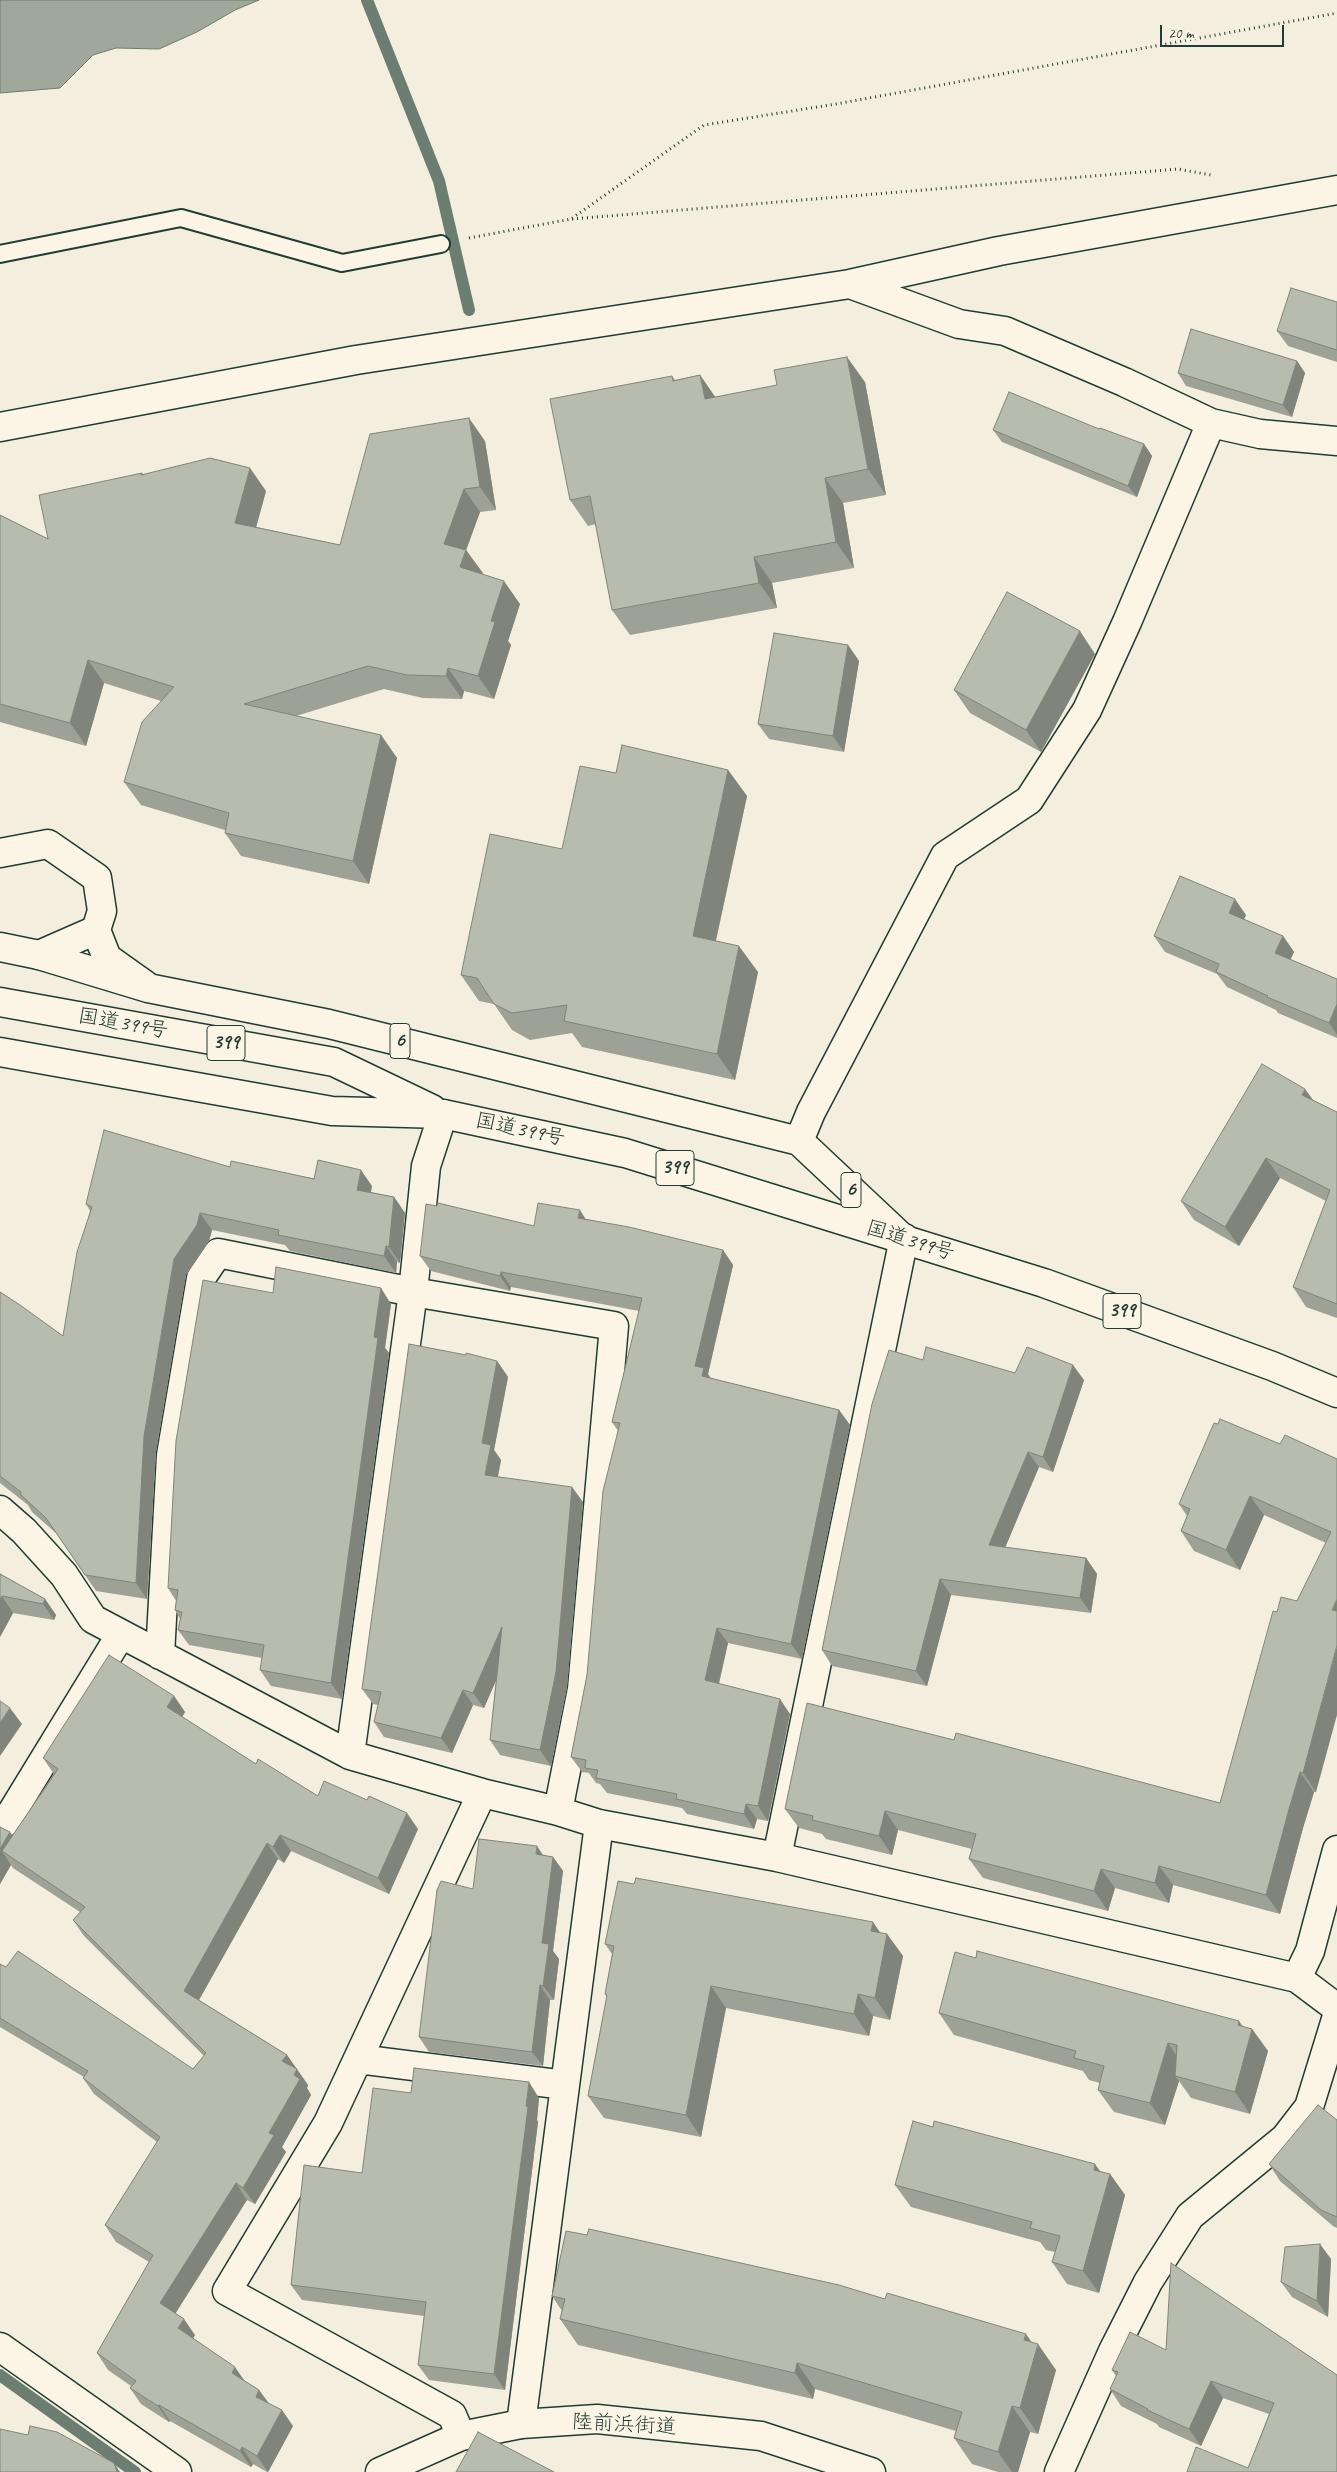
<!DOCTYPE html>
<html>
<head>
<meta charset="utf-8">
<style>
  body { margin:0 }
  #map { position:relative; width:1337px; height:2472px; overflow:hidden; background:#f3eede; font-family:Caveat,sans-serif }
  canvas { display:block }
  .scale { position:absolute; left:1160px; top:25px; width:124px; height:22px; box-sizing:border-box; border:2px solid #1f3d34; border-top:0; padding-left:6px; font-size:15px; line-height:18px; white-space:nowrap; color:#1f3d34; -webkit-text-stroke:4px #fcf5e5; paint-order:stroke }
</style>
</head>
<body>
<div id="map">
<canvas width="1337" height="2472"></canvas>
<div class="scale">20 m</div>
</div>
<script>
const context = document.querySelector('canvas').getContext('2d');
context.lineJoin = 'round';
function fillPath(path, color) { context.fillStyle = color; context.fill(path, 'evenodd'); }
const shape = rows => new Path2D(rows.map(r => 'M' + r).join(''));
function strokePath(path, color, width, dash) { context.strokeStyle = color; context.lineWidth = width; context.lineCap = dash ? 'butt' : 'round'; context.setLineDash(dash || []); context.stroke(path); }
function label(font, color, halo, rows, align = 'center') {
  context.font = font + ' Caveat,"Klee One",sans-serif'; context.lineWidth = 4; context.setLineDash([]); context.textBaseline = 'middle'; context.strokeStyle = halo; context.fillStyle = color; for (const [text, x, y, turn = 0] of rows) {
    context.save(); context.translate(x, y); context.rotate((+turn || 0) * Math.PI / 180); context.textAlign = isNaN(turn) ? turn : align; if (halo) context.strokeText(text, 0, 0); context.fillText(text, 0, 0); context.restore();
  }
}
const water = shape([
  [0,0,259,0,235,10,197,32,159,49,116,48,93,55,60,88,0,93,0,0]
]);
fillPath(water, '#a0a89b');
strokePath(water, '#6c7d72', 1);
strokePath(shape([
  [367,0,439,181,469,310],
  [0,2375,135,2472]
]), '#6c7d72', 12);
const lane = shape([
  [0,254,181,218,342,263,441,244]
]);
const street = shape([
  [850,284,959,324,1005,331,1124,382,1211,423,1260,434,1337,441],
  [0,427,356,360,850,284,999,251,1337,190],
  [799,1141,811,1112,945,856,1029,800,1087,710,1127,622,1211,423],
  [0,1510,24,1531,64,1575,93,1619,350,1755,482,1793,558,1811,599,1824,777,1857,1297,1978],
  [160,1655,171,1455,201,1278,218,1253,413,1292,614,1326,582,1689,558,1811],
  [350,1755,413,1292,426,1166,443,1114],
  [0,1819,6,1822,121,1634],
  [1337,1850,1310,1951,1297,1978,1337,2008],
  [777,1857,904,1238],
  [358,2059,565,2085],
  [0,2347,177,2472],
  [521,2424,599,1824],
  [461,2436,452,2415,227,2291,328,2123,482,1793],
  [1059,2472,1113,2351,1148,2282,1190,2216,1285,2138,1309,2107,1337,2016]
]);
const secondary = shape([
  [0,853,48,844,97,878,102,911,96,930,107,958,145,985],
  [39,955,96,930],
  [380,2472,461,2436,521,2424,597,2419,761,2436,871,2472]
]);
const highway = shape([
  [0,947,39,955,148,988,329,1024,799,1141,898,1234],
  [0,1002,334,1062,432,1109],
  [0,1052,332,1111,443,1114,625,1153,1044,1283,1272,1366,1337,1393]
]);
strokePath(lane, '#1f3d34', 20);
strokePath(street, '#1f3d34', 31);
strokePath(secondary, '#1f3d34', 31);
strokePath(highway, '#1f3d34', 31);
strokePath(shape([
  [572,219,1178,169,1211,175],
  [469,238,571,219,704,125,836,104,1337,13]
]), '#1f3d34', 3, [1, 4]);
strokePath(lane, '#fcf5e5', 16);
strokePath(street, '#fcf5e5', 28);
strokePath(secondary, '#fcf5e5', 28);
strokePath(highway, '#fcf5e5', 28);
fillPath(shape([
  [1337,302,1337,362,1288,346,1277,331],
  [1297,361,1305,373,1292,417,1186,386,1178,373],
  [700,375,715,397,865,382,886,495,843,503,854,568,772,583,777,608,630,635,612,610,596,524,588,526,570,500,672,376,675,380],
  [1099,429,1144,444,1152,456,1137,497,1002,442,993,430],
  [485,441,496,510,480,512,466,550,482,574,520,604,508,641,511,645,494,699,464,691,462,699,423,698,384,689,296,716,381,735,397,758,369,884,241,856,225,833,225,830,141,805,124,782,161,701,104,683,86,746,0,722,0,515,48,539,142,473,143,474,266,491,256,527,340,545],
  [848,645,859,661,844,752,769,739,758,724],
  [1095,654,1041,752,970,713,954,690],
  [728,770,747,796,716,941,758,972,735,1080,582,1047,572,1033,530,1040,512,1030,494,1004,479,1001,461,975,562,849,616,773],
  [1246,915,1244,919,1283,936,1294,952,1290,960,1337,979,1337,1038,1278,1013,1276,1010,1227,987,1217,974,1165,952,1154,936],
  [1313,1100,1337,1112,1337,1318,1306,1307,1293,1287,1326,1201,1280,1178,1239,1246,1194,1220,1181,1201],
  [230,1167,372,1186,371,1192,394,1197,405,1213,400,1263,397,1262,396,1273,290,1251,285,1245,212,1230,209,1241,186,1275,156,1452,147,1599,96,1591,57,1534,32,1512,28,1505,0,1483,0,1292,63,1336,90,1211,86,1204],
  [586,1219,723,1250,733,1265,708,1374,710,1378,839,1410,850,1425,802,1659,728,1643,719,1684,790,1714,768,1821,757,1819,754,1829,687,1814,682,1808,607,1793,600,1784,596,1783,589,1773,582,1772,571,1757,587,1675,618,1431,612,1422,639,1311,511,1287,510,1291,431,1271,420,1256,534,1226],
  [273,1293,391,1304,385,1348,389,1353,342,1699,271,1686,260,1670,262,1658,189,1645,178,1630,180,1619,175,1610,176,1601,168,1588],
  [923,1360,1015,1373,1084,1380,1053,1472,1039,1467,1005,1547,1086,1558,1097,1574,1091,1613,951,1595,927,1686,832,1666,822,1650],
  [497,1361,508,1377,494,1450,501,1460,498,1477,583,1502,567,1687,551,1766,500,1755,490,1740,496,1680,484,1708,473,1705,452,1753,384,1737,374,1722,378,1705,373,1704,362,1689],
  [1280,1444,1337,1459,1316,1792,1314,1792,1303,1828,1280,1914,1173,1885,1169,1903,1115,1888,1108,1911,983,1878,969,1859,972,1849,898,1830,892,1855,826,1839,822,1834,799,1828,785,1809,954,1740,1220,1803,1277,1612,1297,1601,1326,1543,1264,1515,1240,1570,1194,1551,1181,1531,1187,1516,1179,1504],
  [0,1574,45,1599,56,1615,54,1620,13,1613,0,1637],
  [174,1696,185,1712,182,1717,256,1764,318,1796,418,1829,389,1894,291,1851,284,1863,278,1859,199,2000,287,2055,308,2085,307,2088,311,2095,282,2147,286,2152,255,2204,247,2200,175,2313,195,2335,193,2339,245,2381,293,2426,268,2472,267,2472,253,2464,251,2467,170,2421,169,2422,141,2404,130,2388,131,2386,108,2370,97,2353,149,2262,116,2242,105,2225,157,2142,94,2094,83,2078,84,2077,0,2027,0,1964,193,2069,204,2056,84,1936,73,1920,80,1912,13,1868,11,1865,0,1884,0,1827,12,1836,54,1774,43,1758],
  [543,1855,553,1857,563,1871,553,1951,559,1959,554,2000,550,2000,543,2066,429,2052,419,2037,473,1889],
  [880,1933,887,1934,903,1956,890,2020,873,2016,869,2036,726,2008,701,2137,604,2118,588,2096,607,1997,605,1994,612,1954,605,1944],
  [976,1958,1252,2029,1268,2051,1250,2114,1191,2098,1179,2081,1165,2125,1114,2112,1098,2090,1100,2083,1089,2080,1083,2071,954,2035,939,2013],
  [411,2093,539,2098,537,2120,538,2122,505,2390,429,2380,418,2365,424,2316,302,2300,291,2285,362,2173],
  [1337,2120,1337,2228,1333,2226,1280,2181,1269,2164],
  [933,2127,1110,2174,1125,2195,1099,2293,1067,2284,1052,2262,1055,2252,1046,2250,1040,2242,911,2207,895,2185],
  [1331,2259,1328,2317,1292,2297,1281,2282],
  [552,2296,1031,2342,1056,2370,1038,2434,1030,2432,1018,2472,998,2472,972,2464,954,2438,956,2431,815,2389,813,2399,578,2345,560,2319,562,2311],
  [1166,2350,1337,2375,1248,2468,1269,2414,1223,2398,1201,2446,1159,2427,1157,2424,1121,2406,1110,2389,1116,2376,1112,2370]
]), '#9ea296');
fillPath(shape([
  [847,357,865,382,886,495,868,469],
  [1297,361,1305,373,1292,417,1283,405],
  [700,375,718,401,705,399],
  [469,418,485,441,496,510,480,487],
  [1144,444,1152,456,1137,497,1128,486],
  [250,468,266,491,251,546,235,523],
  [825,478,843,503,854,568,836,542],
  [464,489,480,512,464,556,466,550,483,573,476,590,444,544],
  [754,557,772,583,777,608,759,583],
  [504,581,520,604,508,641,511,645,494,699,478,676,491,621],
  [1080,631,1095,654,1041,752,1026,730],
  [848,645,859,661,844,752,833,736],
  [88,660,104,683,86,746,70,723],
  [448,668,464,691,462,699,446,676],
  [381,735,397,758,369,884,353,861],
  [728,770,747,796,711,962,693,936],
  [1235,899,1246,915,1240,928,1229,913],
  [1283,936,1294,952,1286,969,1275,953],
  [739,946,758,972,735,1080,717,1054],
  [1337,1004,1337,1035,1329,1023],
  [1305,1089,1319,1108,1302,1095],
  [1266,1158,1280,1178,1239,1246,1225,1227],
  [361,1170,372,1186,368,1206,357,1190],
  [394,1197,405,1213,400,1263,389,1247],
  [580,1210,590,1226,578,1218],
  [200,1213,212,1230,209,1241,186,1275,156,1452,147,1599,136,1583,144,1436,174,1259],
  [386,1246,397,1262,396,1273,384,1256],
  [723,1250,733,1265,708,1374,714,1383,712,1391,695,1366],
  [501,1272,511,1287,510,1291,500,1276],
  [381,1288,391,1304,385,1348,389,1353,342,1699,331,1683,374,1337],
  [497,1361,508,1377,494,1450,501,1460,495,1490,485,1475,482,1443],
  [1073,1365,1084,1380,1053,1472,1043,1457],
  [839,1410,850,1425,802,1659,791,1644],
  [1028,1452,1039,1467,1000,1560,989,1545],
  [572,1487,583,1502,567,1687,551,1766,540,1750],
  [1250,1496,1264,1515,1240,1570,1226,1550],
  [1086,1558,1097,1574,1091,1613,1080,1598],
  [940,1579,951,1595,927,1686,916,1671],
  [2,1596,13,1613,0,1637,0,1600],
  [45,1599,56,1615,54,1620,43,1604],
  [1337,1599,1337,1617,1332,1610],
  [502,1627,513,1642,484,1708,473,1693],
  [717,1628,728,1643,716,1695,705,1680],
  [1337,1646,1337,1715,1316,1792,1303,1773],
  [463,1690,473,1705,452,1753,441,1738],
  [174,1696,185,1712,178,1724,167,1707],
  [780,1699,790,1714,768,1821,758,1806],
  [10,1708,22,1724,0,1756,0,1723],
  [1300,1772,1314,1792,1303,1828,1280,1914,1266,1895,1289,1809],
  [746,1804,757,1819,754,1829,744,1814],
  [885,1811,898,1830,892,1855,879,1836],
  [407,1813,418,1829,389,1894,378,1878],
  [10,1832,21,1848,2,1851,11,1865,0,1884,0,1849],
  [280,1835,291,1851,284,1863,273,1847],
  [267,1843,278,1859,195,2007,184,1991],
  [537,1846,547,1861,536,1854],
  [553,1857,563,1871,553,1951,559,1959,554,2000,543,1986,542,1943],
  [1159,1866,1173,1885,1169,1903,1155,1883],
  [1101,1869,1115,1888,1108,1911,1094,1891],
  [873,1922,886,1941,887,1934,903,1956,890,2020,875,1998,871,1931],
  [540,1985,550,2000,543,2066,532,2052],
  [711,1986,726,2008,701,2137,686,2115],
  [858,1994,873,2016,869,2036,854,2014],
  [1239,2021,1250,2037,1252,2029,1268,2051,1250,2114,1235,2092,1238,2025],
  [1168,2043,1183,2065,1175,2076,1179,2081,1165,2125,1150,2103],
  [287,2055,308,2085,307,2088,311,2095,282,2147,286,2152,255,2204,243,2188,269,2133,282,2061],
  [529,2082,539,2098,537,2120,538,2122,505,2390,494,2374],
  [1095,2164,1107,2181,1110,2174,1125,2195,1099,2293,1083,2271,1094,2170],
  [236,2183,247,2200,172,2319,160,2303],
  [1320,2244,1331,2259,1328,2317,1317,2301],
  [184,2319,195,2335,189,2344,178,2328],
  [1026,2334,1037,2350,1038,2344,1056,2370,1038,2434,1020,2408,1024,2340],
  [797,2363,815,2389,813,2399,795,2373],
  [235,2367,246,2383,232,2373],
  [1211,2381,1223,2398,1201,2446,1189,2429],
  [259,2390,271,2406,256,2397],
  [159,2405,170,2421,169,2422,158,2406],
  [1012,2406,1030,2432,1018,2472,1012,2472,998,2452],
  [282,2410,293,2426,268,2472,257,2456],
  [242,2447,253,2464,251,2467,240,2451],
  [114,2463,120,2472,117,2472]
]), '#81847a');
const building = shape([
  [1291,288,1337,302,1337,350,1277,331,1291,288],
  [1191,329,1297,361,1283,405,1178,373,1191,329],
  [847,357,868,469,825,478,836,542,754,557,759,583,612,610,590,496,570,500,550,399,672,376,673,381,700,375,705,399,777,385,774,370,847,357],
  [1009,392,1099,429,1100,428,1144,444,1128,486,993,430,1009,392],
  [469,418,480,487,464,489,444,544,466,550,460,567,504,581,491,621,495,622,478,676,448,668,446,676,407,675,368,666,244,704,381,735,353,861,225,833,229,813,124,782,142,722,174,687,88,660,70,723,0,704,0,515,48,539,39,495,142,473,141,475,210,458,250,468,235,523,340,545,370,434,469,418],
  [1007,592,1080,631,1026,730,954,690,1007,592],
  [774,633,848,645,833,736,758,724,774,633],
  [622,745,728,770,693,936,739,946,717,1054,564,1021,567,1005,512,1013,494,1004,477,978,461,975,490,834,562,849,580,766,616,773,622,745],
  [1180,876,1235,899,1229,913,1283,936,1275,953,1337,979,1337,1004,1329,1023,1267,997,1268,996,1216,972,1219,964,1154,936,1180,876],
  [1262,1064,1305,1089,1302,1095,1337,1112,1337,1304,1293,1287,1330,1190,1266,1158,1225,1227,1181,1201,1262,1064],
  [104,1130,230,1167,231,1161,314,1179,318,1160,361,1170,357,1190,394,1197,389,1247,386,1246,384,1256,278,1235,279,1230,200,1213,197,1225,174,1259,144,1436,136,1583,85,1575,46,1518,21,1495,21,1492,0,1476,0,1292,20,1305,63,1336,77,1252,92,1207,86,1204,104,1130],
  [438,1203,534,1226,538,1203,580,1210,578,1218,629,1227,723,1250,695,1366,704,1368,702,1376,839,1410,791,1644,717,1628,705,1680,780,1699,758,1806,746,1804,744,1814,676,1799,677,1794,596,1778,598,1770,585,1768,586,1760,571,1757,587,1675,603,1491,620,1423,612,1422,642,1298,501,1272,500,1276,420,1256,426,1204,437,1206,438,1203],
  [276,1267,381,1288,374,1337,378,1338,331,1683,260,1670,264,1645,178,1630,182,1612,175,1610,178,1590,168,1588,176,1441,203,1280,273,1293,276,1267],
  [409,1344,466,1355,466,1353,497,1361,482,1443,491,1445,485,1475,572,1487,556,1672,540,1750,490,1740,502,1627,473,1693,463,1690,441,1738,374,1722,381,1692,362,1689,409,1344],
  [926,1347,1015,1373,1027,1347,1073,1365,1043,1457,1028,1452,989,1545,1086,1558,1080,1598,940,1579,916,1671,822,1650,872,1404,889,1350,923,1360,926,1347],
  [1220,1419,1280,1444,1285,1435,1337,1459,1337,1599,1332,1610,1337,1611,1337,1645,1303,1773,1300,1772,1289,1809,1266,1895,1159,1866,1155,1883,1101,1869,1094,1891,969,1859,976,1834,885,1811,879,1836,812,1820,813,1816,785,1809,807,1703,954,1740,956,1733,1220,1803,1273,1611,1277,1612,1281,1597,1297,1601,1331,1532,1250,1496,1226,1550,1181,1531,1190,1509,1179,1504,1214,1423,1218,1424,1220,1419],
  [0,1574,45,1599,43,1604,2,1596,0,1600,0,1574],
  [109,1655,174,1696,167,1707,256,1764,258,1759,318,1796,324,1781,367,1800,369,1796,407,1813,378,1878,280,1835,273,1847,267,1843,184,1991,287,2055,282,2061,297,2069,294,2075,300,2079,269,2133,274,2135,243,2188,236,2183,160,2303,184,2319,178,2328,235,2367,232,2373,259,2390,256,2397,282,2410,257,2456,242,2447,240,2451,159,2405,158,2406,130,2388,136,2381,97,2353,153,2255,105,2225,160,2137,83,2078,88,2071,0,2018,0,1964,6,1967,18,1951,193,2069,206,2053,73,1920,85,1907,2,1851,58,1769,43,1758,109,1655],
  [0,1701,10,1708,0,1723,0,1701],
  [0,1827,10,1832,0,1849,0,1827],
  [479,1839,537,1846,536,1854,553,1857,542,1943,549,1944,543,1986,540,1985,532,2052,419,2037,437,1890,441,1881,473,1889,479,1839],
  [636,1878,873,1922,871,1931,887,1934,875,1998,858,1994,854,2014,711,1986,686,2115,588,2096,607,1995,605,1994,614,1946,605,1944,618,1881,634,1884,636,1878],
  [977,1951,1239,2021,1238,2025,1252,2029,1235,2092,1175,2076,1177,2045,1168,2043,1150,2103,1098,2090,1104,2066,1074,2058,1076,2051,939,2013,955,1952,976,1958,977,1951],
  [414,2068,529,2082,526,2106,528,2107,494,2374,418,2365,426,2302,291,2285,304,2165,362,2173,373,2088,411,2093,414,2068],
  [1318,2105,1337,2120,1337,2217,1321,2210,1269,2164,1318,2105],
  [913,2121,933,2127,934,2121,1050,2152,1095,2164,1094,2170,1110,2174,1083,2271,1052,2262,1060,2236,1030,2228,1032,2222,895,2185,913,2121],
  [589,2229,839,2285,885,2299,887,2293,1026,2334,1024,2340,1038,2344,1020,2408,1012,2406,998,2452,954,2438,962,2412,797,2363,795,2373,560,2319,565,2299,552,2296,566,2231,587,2235,589,2229],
  [1320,2244,1317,2301,1281,2282,1285,2247,1320,2244],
  [1171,2263,1337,2375,1337,2472,1187,2472,1196,2447,1248,2468,1274,2403,1211,2381,1189,2429,1147,2410,1148,2409,1110,2389,1118,2372,1112,2370,1130,2332,1166,2350,1171,2263],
  [30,2426,57,2432,114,2463,117,2472,0,2472,0,2429,28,2435,30,2426],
  [478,2432,554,2472,456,2472,478,2432]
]);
fillPath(building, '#b8bcae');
strokePath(building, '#81847a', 1);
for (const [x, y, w] of [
  [400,1041,20],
  [226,1043,38],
  [675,1168,38],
  [851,1190,20],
  [1122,1311,38]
]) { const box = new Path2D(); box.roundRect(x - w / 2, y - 17.5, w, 35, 4); context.fillStyle = '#fcf5e5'; context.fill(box); strokePath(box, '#1f3d34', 1); }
label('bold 20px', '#1f3d34', null, [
  ["6",400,1041],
  ["399",226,1043],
  ["399",675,1168],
  ["6",851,1190],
  ["399",1122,1311]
]);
label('21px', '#1f3d34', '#fcf5e5', [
  ["国道399号",123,1024,10],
  ["国道399号",520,1130,12],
  ["国道399号",910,1241,17],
  ["陸前浜街道",624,2425,3]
]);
</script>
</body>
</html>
